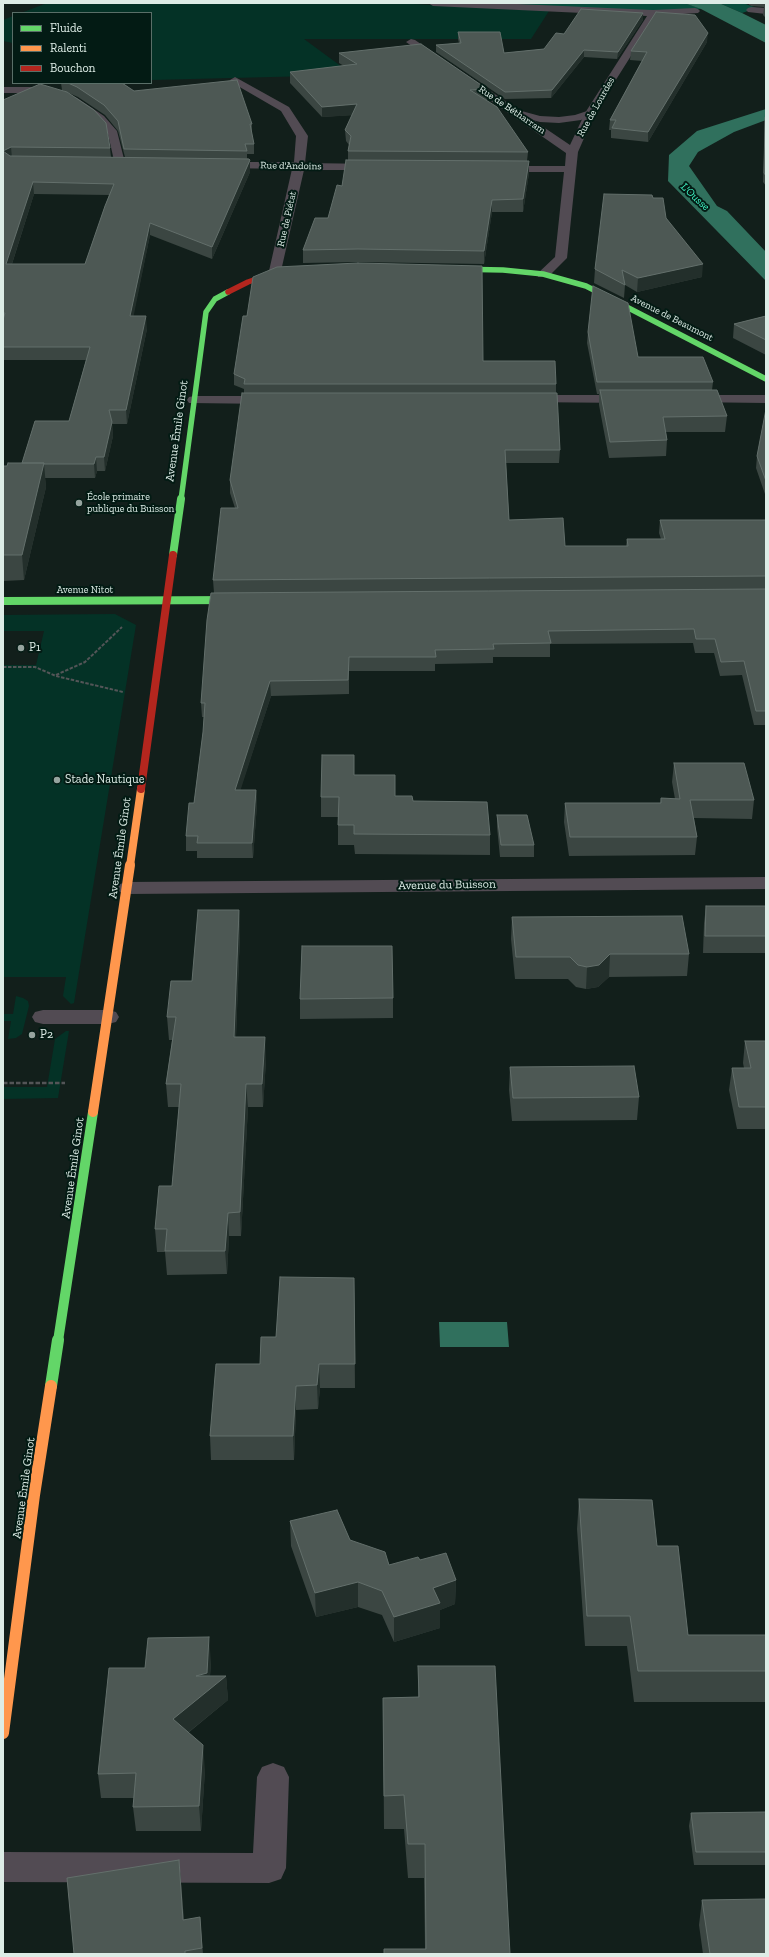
<!DOCTYPE html>
<html>
<head>
<meta charset="utf-8">
<style>
  body { margin:0 }
  #map { position:relative; width:769px; height:1957px; overflow:hidden; background:#121f1b; font-family:"Zilla Slab",serif }
  canvas { display:block }
  .frame { position:absolute; inset:0; border:4px solid #ddece6; pointer-events:none }
  .legend { position:absolute; left:12px; top:12px; width:140px; height:72px; box-sizing:border-box; background:#031b14; border:1px solid #5a6f68; margin:0; padding:5px 7px; list-style:none; font-size:12px; color:#ddece6 }
  .legend li { display:flex; align-items:center; gap:8px; height:20px }
  .legend b { width:20px; border:1px solid #5a6f68 }
</style>
</head>
<body>
<div id="map">
<canvas width="769" height="1957"></canvas>
<div class="frame"></div>
<ul class="legend">
<li><b style="height:5px;background:#63d668"></b>Fluide</li>
<li><b style="height:5px;background:#ff974d"></b>Ralenti</li>
<li><b style="height:5px;background:#b3261e"></b>Bouchon</li>
</ul>
</div>
<script>
const context = document.querySelector('canvas').getContext('2d');
context.lineJoin = 'round';
function fillPath(path, color) { context.fillStyle = color; context.fill(path, 'evenodd'); }
const shape = rows => new Path2D(rows.map(r => 'M' + r).join(''));
function strokePath(path, color, width, dash) { context.strokeStyle = color; context.lineWidth = width; context.lineCap = dash ? 'butt' : 'round'; context.setLineDash(dash || []); context.stroke(path); }
function label(font, color, halo, rows, align = 'center') {
  context.font = font + ' "Zilla Slab",serif'; context.lineWidth = 4; context.setLineDash([]); context.textBaseline = 'middle'; context.strokeStyle = halo; context.fillStyle = color; for (const [text, x, y, turn = 0] of rows) {
    context.save(); context.translate(x, y); context.rotate((+turn || 0) * Math.PI / 180); context.textAlign = isNaN(turn) ? turn : align; if (halo) context.strokeText(text, 0, 0); context.fillText(text, 0, 0); context.restore();
  }
}
fillPath(shape([
  [47,3,395,3,549,11,531,39,304,39,353,75,151,80,151,13,21,13],
  [13,16,13,43,3,41,3,20],
  [115,614,136,625,74,1003,71,1004,63,996,66,977,3,977,3,665,36,665,44,631,3,631,3,615],
  [16,996,23,998,28,1001,29,1006,22,1034,16,1038,8,1039,11,1021,3,1021,3,1014,13,1014],
  [66,1031,69,1031,58,1098,3,1099,3,1087,47,1087,55,1039]
]), '#043226');
fillPath(shape([
  [460,3,684,3,702,9,637,11],
  [719,3,743,3,757,8,742,13]
]), '#084f3e');
fillPath(shape([
  [684,3,719,3,742,13,766,25,766,43,701,9],
  [766,109,766,120,734,132,698,152,689,166,717,206,727,211,766,252,766,281,668,181,669,155,697,131],
  [439,1322,507,1322,509,1347,440,1347]
]), '#30705d');
strokePath(shape([
  [3,667,35,667,56,676,123,692],
  [56,675,85,662,122,627]
]), '#535557', 2, [3.5, 1.5]);
strokePath(shape([
  [3,1083,65,1083]
]), '#535557', 2.5, [4.5, 2]);
fillPath(shape([
  [751,7,766,8,766,14,748,12,746,10,748,8,751,7],
  [695,8,698,9,700,11,698,13,653,16,648,13,653,10,695,8],
  [518,110,540,116,559,117,575,115,590,110,595,113,581,120,559,123,540,122,514,115,513,113,514,111,518,110],
  [43,1010,108,1010,116,1012,119,1017,116,1022,108,1024,43,1024,35,1022,32,1017,35,1012,43,1010],
  [273,1763,284,1767,289,1777,286,1868,281,1879,269,1883,3,1882,3,1852,253,1853,257,1777,262,1767,273,1763]
]), '#524b53');
fillPath(shape([
  [428,3,495,3,653,10,658,13,595,113,578,152,567,258,548,277,538,277,537,274,555,257,564,172,500,172,494,169,500,166,565,166,566,153,406,42,411,39,415,40,570,145,585,113,647,16,433,6,428,3],
  [235,77,289,107,308,136,305,163,376,164,382,167,376,170,304,170,281,271,280,274,275,275,270,274,269,271,292,169,220,168,214,165,220,162,294,162,296,136,281,111,231,82,230,80,235,77],
  [3,87,38,87,61,91,77,98,104,116,117,131,125,163,119,166,115,165,108,134,96,120,69,102,54,96,38,93,3,93,3,87],
  [527,395,629,395,634,396,636,399,634,402,629,403,522,402,520,399,522,396,527,395],
  [691,395,766,395,766,403,686,402,684,399,686,396,691,395],
  [194,396,271,396,276,397,278,400,276,403,271,404,189,403,187,400,189,397,194,396],
  [766,877,766,889,127,894,120,892,117,888,120,884,127,882,766,877]
]), '#524b53');
strokePath(shape([
  [452,269,503,270,543,274,586,286,766,379],
  [181,500,206,312,215,299,228,292]
]), '#63d668', 5.5);
strokePath(shape([
  [173,555,181,499],
  [3,601,241,600]
]), '#63d668', 8);
strokePath(shape([
  [58,1341,93,1112]
]), '#63d668', 10);
strokePath(shape([
  [51,1386,58,1340]
]), '#63d668', 12);
strokePath(shape([
  [130,866,141,789]
]), '#ff974d', 8);
strokePath(shape([
  [93,1112,130,865]
]), '#ff974d', 10);
strokePath(shape([
  [3,1733,34,1495,51,1386]
]), '#ff974d', 12);
strokePath(shape([
  [228,292,248,282,279,271]
]), '#b3261e', 5.5);
strokePath(shape([
  [141,789,173,555]
]), '#b3261e', 8);
fillPath(shape([
  [747,3,766,3,766,18,763,15,764,7,751,6],
  [643,13,643,20,617,59,584,57,551,98,505,99,436,52,436,45,459,43,458,39,458,32,504,53,544,49,564,34],
  [707,42,648,142,611,138,611,130,609,130,610,120,642,61,630,60,631,51],
  [339,53,487,89,487,100,486,100,528,152,527,161,529,173,523,212,492,212,484,264,358,262,303,263,303,250,328,218,342,186,348,160,348,151,349,145,346,141,345,130,352,115,322,117,290,83,290,72,344,66,339,63],
  [61,83,122,83,134,91,252,124,252,134,254,144,254,154,247,154,247,158,250,160,250,172,212,259,150,235,133,316,147,329,127,424,112,424,113,436,105,471,97,471,95,478,45,478,46,487,24,580,3,581,3,466,7,466,22,463,69,421,86,360,3,360,3,100,110,148,111,157,125,157,118,131,105,115,78,97,62,90],
  [34,194,109,195,85,264,12,264],
  [765,118,766,119,766,192,766,186,763,182,765,127],
  [653,198,666,218,702,277,637,292,625,285,624,298,594,283,595,269],
  [766,316,766,355,733,338,734,324],
  [588,332,638,357,713,382,712,390,727,416,725,432,666,432,667,440,666,456,609,458,599,405,599,394,597,394,587,343],
  [483,361,556,384,556,393,560,450,559,463,506,463,509,520,565,546,626,546,627,539,661,539,659,533,660,520,766,520,766,725,754,725,742,675,720,676,714,653,695,653,693,643,550,644,550,657,493,657,493,663,435,664,435,671,349,671,349,694,271,696,240,790,256,790,257,804,253,858,197,858,197,851,186,851,186,836,194,803,203,732,204,717,202,717,201,703,214,593,213,580,235,508,230,493,230,480,244,393,244,389,234,385,234,374],
  [766,409,766,497,756,468,757,456],
  [674,763,754,800,752,819,694,818,697,837,695,855,569,856,564,822,565,803,660,803,661,798,675,799,672,782],
  [354,775,395,796,413,801,490,835,490,855,355,854,354,845,338,845,338,817,321,817,321,797],
  [497,815,534,845,534,857,500,857,497,827],
  [706,906,766,906,766,953,703,953,704,923],
  [239,910,240,932,236,1037,266,1060,263,1107,248,1107,241,1236,229,1236,227,1274,167,1275,165,1252,157,1252,155,1229,172,1186,179,1107,168,1107,166,1084,172,1040,169,1040,167,1017,192,981],
  [512,917,689,954,687,976,609,977,598,987,586,989,576,987,568,979,515,979,511,939],
  [393,998,393,1018,300,1019,300,999],
  [745,1041,766,1041,766,1129,737,1129,729,1090,732,1068,744,1068,743,1063],
  [510,1067,639,1097,637,1120,512,1121,509,1090],
  [354,1278,355,1388,320,1388,318,1409,296,1410,294,1460,211,1460,210,1436,260,1364,276,1337],
  [579,1499,657,1546,688,1635,766,1635,766,1702,634,1702,627,1646,585,1646,577,1529],
  [290,1521,350,1540,389,1565,420,1560,456,1580,455,1604,440,1610,440,1628,394,1642,382,1615,358,1607,316,1617,291,1546],
  [211,1662,210,1676,226,1676,228,1700,188,1733,205,1770,201,1831,136,1831,133,1807,134,1798,101,1798,98,1774,145,1668],
  [418,1666,510,1954,425,1949,424,1878,408,1878,404,1829,384,1829,383,1698,418,1697],
  [766,1812,766,1865,694,1865,689,1826,691,1813],
  [179,1860,184,1920,200,1917,203,1954,74,1954],
  [702,1900,766,1954,703,1954,699,1925]
]), '#3b4642');
fillPath(shape([
  [643,13,643,20,617,59,618,52],
  [708,33,707,42,648,142,648,132],
  [584,50,584,57,551,98,552,90],
  [357,104,357,115,322,117,322,107],
  [11,147,12,158,3,151],
  [250,160,250,172,212,259,212,247],
  [529,161,529,173,523,212,523,199],
  [33,182,34,194,8,276,6,264],
  [492,200,492,212,484,264,484,251],
  [150,223,150,235,131,329,130,316],
  [703,264,702,277,637,292,638,278],
  [146,316,147,329,127,424,126,410],
  [112,422,113,436,105,471,104,457],
  [96,457,97,471,95,478,94,464],
  [44,463,46,487,24,580,22,555],
  [270,681,271,696,236,804,235,790],
  [256,790,257,804,253,858,252,843],
  [239,910,240,932,235,1059,234,1037],
  [610,954,609,977,598,987,586,989,587,967],
  [265,1037,266,1060,263,1107,262,1084],
  [246,1084,248,1107,241,1236,240,1212],
  [228,1213,229,1236,227,1274,225,1251],
  [319,1364,320,1388,318,1409,317,1385],
  [296,1386,296,1410,294,1460,293,1436],
  [456,1580,455,1604,440,1610,440,1628,394,1642,394,1617,433,1588],
  [358,1582,358,1607,316,1617,315,1593],
  [209,1637,211,1662,209,1689,226,1676,228,1700,175,1743,173,1719,196,1676],
  [203,1745,205,1770,201,1831,199,1806],
  [179,1860,182,1893,186,1952,183,1920]
]), '#232f2b');
const building = shape([
  [581,9,643,13,618,52,584,50,552,90,505,92,436,45,461,43,458,32,500,32,504,53,544,49,556,33,564,34,581,9],
  [656,12,695,15,708,33,648,132,612,128,616,120,610,120,647,52,631,51,656,12],
  [421,44,487,89,470,90,497,107,528,152,348,151,351,136,345,130,357,104,322,107,290,72,357,64,339,53,421,44],
  [237,80,252,124,250,124,254,144,245,144,247,151,124,149,118,121,104,105,77,87,68,83,122,83,134,91,237,80],
  [40,84,67,92,94,110,106,123,110,148,11,147,3,151,10,156,249,159,250,160,212,247,150,223,130,316,146,316,126,410,109,410,112,422,104,457,96,457,94,464,44,464,44,463,22,463,35,421,69,421,90,347,3,347,3,320,5,313,3,313,3,100,40,84],
  [33,182,114,184,105,206,85,264,6,264,33,182],
  [765,118,766,119,766,176,764,173,765,118],
  [346,160,529,161,523,199,492,200,484,251,358,249,303,250,315,218,328,218,337,185,342,186,346,160],
  [604,194,652,195,653,198,663,198,666,218,703,264,638,278,622,270,625,285,595,269,604,194],
  [358,263,482,266,483,361,555,361,556,384,244,384,245,379,234,374,243,316,247,316,253,277,277,267,358,263],
  [593,286,628,303,638,357,703,357,713,382,597,382,588,332,593,286],
  [766,316,766,340,734,324,766,316],
  [600,390,717,390,727,416,663,417,667,440,610,442,600,390],
  [242,393,557,393,560,450,505,450,509,520,563,518,565,546,628,546,627,539,665,539,660,520,766,520,766,576,213,580,221,508,238,508,230,480,242,393],
  [766,409,766,481,757,456,766,409],
  [8,463,44,463,22,555,3,555,3,466,7,466,8,463],
  [766,589,766,711,756,711,744,661,721,662,715,639,696,639,694,629,548,631,551,643,493,644,494,649,435,650,436,657,349,657,348,680,270,681,235,790,256,790,252,843,197,843,198,836,186,836,189,803,194,803,203,732,205,703,201,703,207,620,211,593,766,589],
  [322,755,354,755,354,775,395,775,395,796,412,796,413,801,487,802,490,835,354,834,354,825,338,825,339,797,321,797,322,755],
  [674,763,744,763,754,800,690,800,697,837,570,837,565,803,661,803,661,798,680,799,674,763],
  [497,815,527,815,534,845,501,845,497,815],
  [706,906,766,906,766,936,705,936,706,906],
  [198,910,239,910,234,1037,265,1037,262,1084,246,1084,240,1212,228,1213,225,1251,165,1251,167,1229,155,1229,159,1186,172,1186,181,1084,166,1084,176,1017,167,1017,171,981,192,981,198,910],
  [682,916,689,954,610,954,599,965,587,967,578,965,570,957,516,957,512,917,682,916],
  [302,946,392,946,393,998,300,999,302,946],
  [745,1041,766,1041,766,1107,739,1107,732,1068,751,1068,745,1041],
  [634,1066,639,1097,513,1098,510,1067,634,1066],
  [280,1277,354,1278,355,1364,319,1364,317,1385,296,1386,293,1436,210,1436,216,1364,260,1364,261,1337,276,1337,280,1277],
  [579,1499,652,1500,657,1546,678,1546,688,1635,766,1635,766,1671,638,1671,630,1616,587,1616,579,1499],
  [337,1510,350,1540,385,1552,389,1565,418,1557,420,1560,446,1553,456,1580,433,1588,440,1603,394,1617,382,1591,358,1582,315,1593,290,1521,337,1510],
  [209,1637,207,1673,196,1676,226,1676,173,1719,203,1745,199,1806,133,1807,136,1773,98,1774,109,1668,145,1668,148,1638,209,1637],
  [418,1666,495,1666,510,1954,384,1954,384,1949,426,1949,425,1844,408,1844,404,1795,384,1796,383,1698,419,1697,418,1666],
  [766,1812,766,1852,696,1852,691,1813,766,1812],
  [179,1860,183,1920,200,1917,202,1948,185,1951,185,1954,74,1954,67,1878,179,1860],
  [766,1899,766,1954,710,1954,702,1900,766,1899]
]);
fillPath(building, '#4d5854');
strokePath(building, '#636f6b', 1);
for (const [x, y, r, color] of [
  [79,503,4,"#96a49f"],
  [21,648,4,"#96a49f"],
  [57,780,4,"#96a49f"],
  [32,1035,4,"#96a49f"]
]) { const dot = new Path2D(); dot.arc(x, y, r, 0, 2 * Math.PI); context.fillStyle = color; context.fill(dot); strokePath(dot, '#031b14', 1.5); }
label('10px', '#ddece6', '#031b14', [
  ["Rue de Lourdes",596,107,-61],
  ["Rue de Bétharram",512,110,34],
  ["Rue d'Andoins",291,166,1],
  ["Rue de Piétat",287,219,-77],
  ["Avenue de Beaumont",672,318,27],
  ["Avenue Nitot",85,590]
]);
label('10px', '#ddece6', '#031b14', [
  ["École primaire",87,497],
  ["publique du Buisson",87,509]
], 'left');
label('italic 11px', '#42faca', '#031b14', [
  ["L'Ousse",695,197,43]
]);
label('12px', '#ddece6', '#031b14', [
  ["Avenue Émile Ginot",177,431,-82],
  ["Avenue Émile Ginot",120,848,-82],
  ["Avenue du Buisson",447,885,-1],
  ["Avenue Émile Ginot",73,1168,-82],
  ["Avenue Émile Ginot",24,1488,-82]
]);
label('12px', '#ddece6', '#031b14', [
  ["P1",29,648],
  ["Stade Nautique",65,780],
  ["P2",40,1035]
], 'left');
</script>
</body>
</html>
